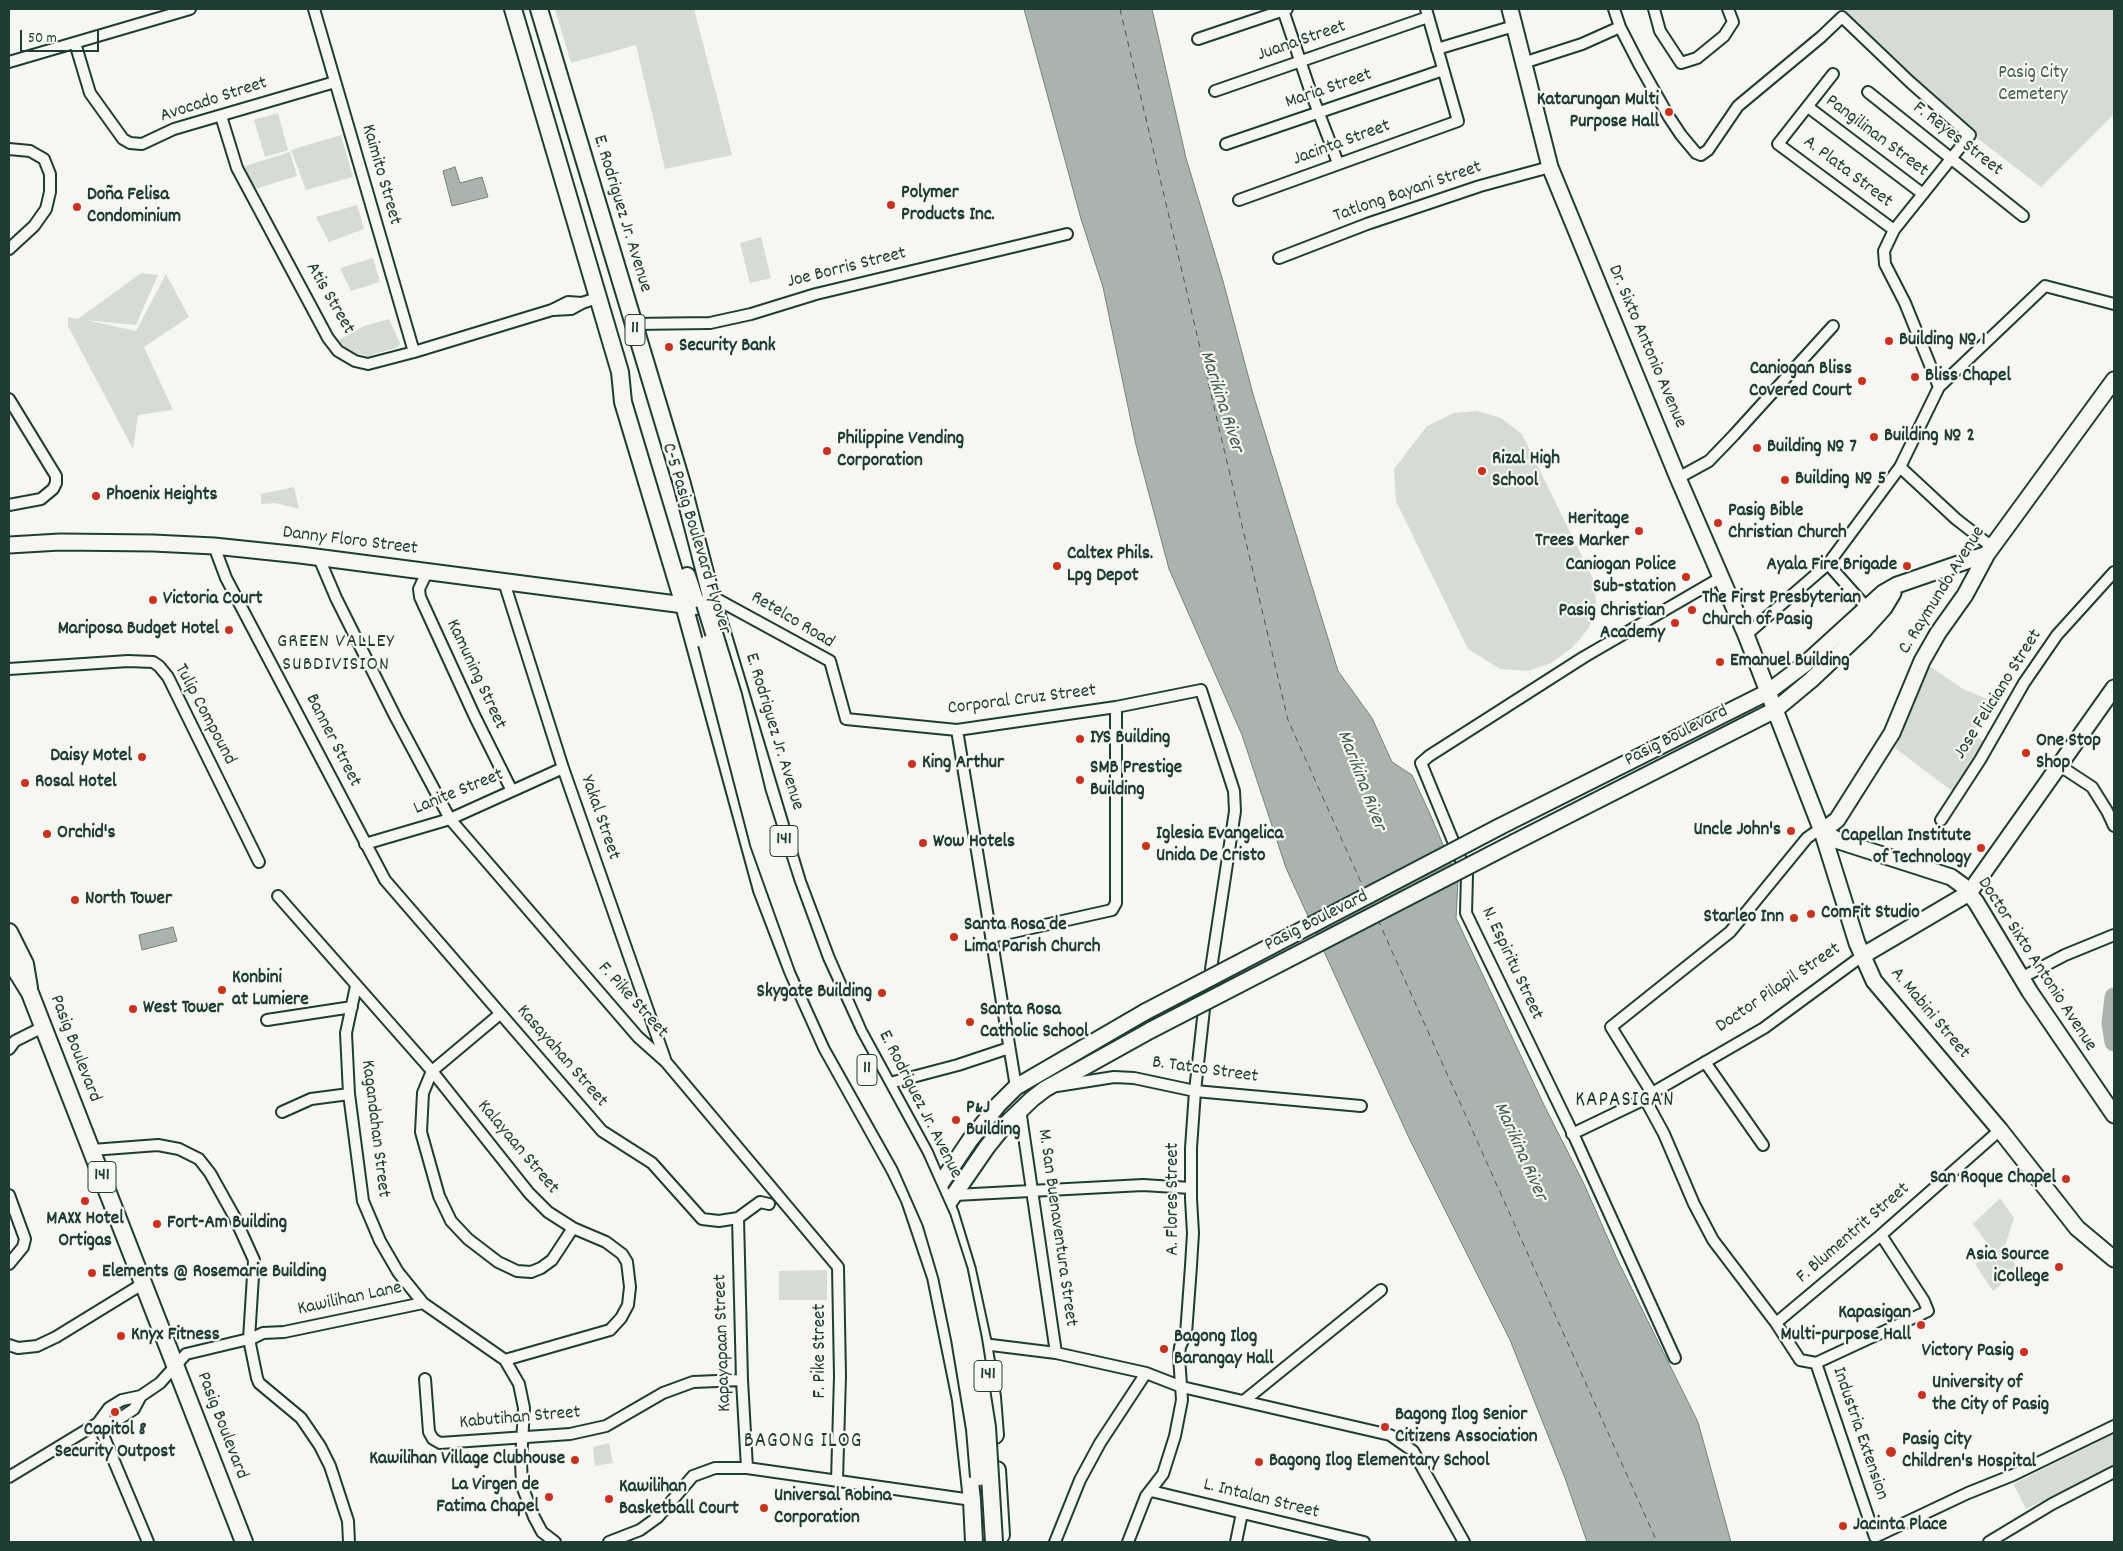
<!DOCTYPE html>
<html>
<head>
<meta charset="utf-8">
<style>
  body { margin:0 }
  #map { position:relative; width:2123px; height:1551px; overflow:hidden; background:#f6f6f2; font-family:Dekko,sans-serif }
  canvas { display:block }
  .frame { position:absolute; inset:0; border:10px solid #1f3d34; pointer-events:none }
  .scale { position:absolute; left:20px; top:30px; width:79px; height:22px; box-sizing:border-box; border:2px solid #1f3d34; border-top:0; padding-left:6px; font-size:15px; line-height:18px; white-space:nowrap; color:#1f3d34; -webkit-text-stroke:4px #f6f6f2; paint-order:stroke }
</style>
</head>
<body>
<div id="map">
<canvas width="2123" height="1551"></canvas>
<div class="frame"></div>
<div class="scale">50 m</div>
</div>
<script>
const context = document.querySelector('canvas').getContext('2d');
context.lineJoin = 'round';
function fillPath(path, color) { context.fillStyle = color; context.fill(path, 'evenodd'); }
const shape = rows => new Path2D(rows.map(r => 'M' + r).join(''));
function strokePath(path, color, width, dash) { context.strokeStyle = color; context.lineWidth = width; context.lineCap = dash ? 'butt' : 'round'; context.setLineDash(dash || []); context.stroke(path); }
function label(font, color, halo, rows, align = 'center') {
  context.font = font + ' Dekko,sans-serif'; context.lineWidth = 4.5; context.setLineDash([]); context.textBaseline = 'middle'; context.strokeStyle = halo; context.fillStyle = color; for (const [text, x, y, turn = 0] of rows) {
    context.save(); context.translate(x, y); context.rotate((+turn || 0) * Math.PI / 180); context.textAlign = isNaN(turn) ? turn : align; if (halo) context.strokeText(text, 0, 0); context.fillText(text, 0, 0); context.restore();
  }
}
fillPath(shape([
  [555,9,694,9,732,155,665,169,636,45,571,63],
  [1844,9,2114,9,2114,114,2041,187,1973,135,1924,93,1840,11],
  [278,113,288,150,265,157,254,120],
  [341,135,353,177,306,190,291,150],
  [290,152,297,176,252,190,245,166],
  [357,205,364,229,329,242,316,217],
  [761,237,771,278,750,283,740,243],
  [373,258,380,282,351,291,340,268],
  [141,273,158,275,136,325,85,320,136,331,166,274,189,317,144,347,173,410,138,415,133,449,68,326,68,317,78,319],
  [389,319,400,343,398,347,369,356,354,353,346,349,339,340,364,326],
  [1477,411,1501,418,1522,434,1595,583,1596,605,1589,628,1572,648,1551,663,1528,671,1500,669,1468,649,1396,501,1394,469,1427,426,1454,413],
  [294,487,299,509,275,503,261,504,261,494],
  [1928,665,1963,689,1990,700,1972,735,1988,743,1956,794,1895,748],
  [2000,1198,2014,1218,2004,1249,2019,1270,1993,1291,1975,1264,1993,1251,1973,1224],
  [827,1270,827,1300,779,1300,779,1271],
  [2114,1434,2114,1466,2026,1509,2013,1484],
  [609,1443,613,1463,595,1466,593,1447]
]), '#d6dbd6');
const water = shape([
  [1024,9,1152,9,1186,158,1223,281,1253,394,1338,671,1372,718,1392,762,1412,775,1430,814,1458,880,1456,918,1543,1103,1584,1184,1617,1259,1698,1422,1731,1542,1587,1542,1565,1478,1510,1340,1409,1138,1286,868,1242,735,1169,569,1136,445,1103,287,1081,219,1024,9],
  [455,167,460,183,482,177,488,197,452,206,443,171,455,167],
  [173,927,177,941,142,950,139,935,173,927]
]);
fillPath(water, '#aab3ae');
strokePath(water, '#72847d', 1);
strokePath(shape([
  [2114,997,2111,1023,2114,1042]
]), '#aab3ae', 19);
strokePath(shape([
  [1120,9,1288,720,1364,889],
  [1378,920,1657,1542]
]), '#425a52', 1, [6, 5]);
const street = shape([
  [314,9,414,352],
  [1614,9,1620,27,1639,64,1669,117,1681,135,1696,153,1701,155,1708,150,1738,106,1821,37,1842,17,1910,82,1970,135,1894,230,1884,251,1885,264,1905,303,1939,387,1900,467,1828,564,1746,635],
  [1654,9,1660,31,1681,63,1697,58,1724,36,1733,22,1728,9],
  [1283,10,1310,90,1338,163],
  [1198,39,1287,9],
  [75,43,90,93,123,139,130,143,142,144,174,129,335,82],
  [1437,49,1514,26],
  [9,62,190,9],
  [1523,63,1582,44,1620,27],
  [1833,74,1778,144,1894,230],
  [1215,91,1428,17],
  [1868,92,2023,216],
  [1808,107,1923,194],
  [221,116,237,168,328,338,338,351,355,361,368,364,414,352,552,310,568,302,582,303],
  [1226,144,1443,70],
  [9,149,30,151,44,159,50,174,50,192,46,209,34,226,9,249],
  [1239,200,1458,121,1426,9],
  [1279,258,1367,224,1480,186,1550,167],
  [553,310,571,309,582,303,597,298],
  [633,324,710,323,751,314,816,294,1067,234],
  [1939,387,2045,286,2114,304],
  [9,399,56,476,56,483,53,489,41,499,9,505],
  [1900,467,1956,519,1992,547],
  [1678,478,1709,461,1734,435,1833,326],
  [214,546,226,578,385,880,602,1131,652,1163,702,1219,719,1221,738,1218,760,1202,769,1204],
  [319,558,336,598,396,718,450,819,638,1037,666,1062,838,1267,840,1376,837,1480],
  [1828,564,1868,609],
  [427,572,419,589,420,597,475,717,512,791],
  [504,582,563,768,665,1059],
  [711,596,830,661,846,719,957,730,1116,707,1201,690,1234,791,1235,811,1211,969],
  [9,669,128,661,153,662,159,666,168,677,259,862],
  [957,730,1016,1087],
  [2060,766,2092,787,2107,811,2114,826],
  [1941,820,1980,760,2024,683,2057,635,2114,572],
  [365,844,450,819,563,768],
  [278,896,432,1071,529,1193,548,1212,573,1228,606,1242,622,1254,627,1262,630,1287,628,1305,621,1318,610,1330,505,1360],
  [991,937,1112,910,1116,903,1116,707],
  [2021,978,2065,955,2114,935],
  [356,986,346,1033,349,1094,363,1201,380,1241,398,1272,423,1303,505,1360,519,1384,524,1408,521,1462,522,1486,534,1517,542,1532,555,1542],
  [500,1014,432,1071,423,1093,421,1132,439,1196,451,1221,468,1239,498,1262,517,1271,531,1272,541,1268,552,1260,573,1228],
  [267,1020,352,1007],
  [9,1049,15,1041,43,1027],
  [1705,1062,1763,1145],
  [886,1084,958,1065,1009,1048],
  [1057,1086,1114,1077,1134,1078,1195,1091,1361,1106],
  [1652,1093,1611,1027,1730,932,1807,838,1814,833,1822,831],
  [1645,1099,1664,1134,1694,1204,1713,1240,1776,1323,1800,1360,1816,1363,1928,1311,1924,1301,1881,1235],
  [1020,1109,1056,1353],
  [282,1112,311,1099,349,1094],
  [1572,1134,1645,1099,1652,1093,1764,1028,1862,956],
  [92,1150,158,1145,179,1149,199,1159,210,1173,234,1216,254,1260,249,1339,257,1378,259,1383,301,1418,320,1446,330,1466,348,1521,349,1542],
  [9,1195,25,1239,23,1247,9,1264],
  [955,1195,1143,1185,1191,1188],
  [738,1218,742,1380,747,1468],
  [1776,1323,1881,1235,2000,1130],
  [983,1344,1056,1353,1146,1373,1182,1387,1390,1435,1413,1451,1464,1542],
  [9,1345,18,1348,37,1346,56,1337,144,1283],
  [1675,1358,1575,1138,1466,913,1467,875,1421,763,1429,756,1584,657,1720,578],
  [1816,1363,1875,1537],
  [425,1379,429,1432,433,1439,440,1443,570,1434,606,1426,663,1393,693,1382,742,1380],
  [1245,1400,1381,1290],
  [98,1423,148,1542],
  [98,1423,109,1408,122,1400,141,1396],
  [9,1477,98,1423,116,1421,134,1409,141,1396,160,1383,186,1354,253,1338,263,1333,284,1332,423,1303],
  [1151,1491,1364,1542],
  [1875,1537,1968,1493,2013,1475,2114,1426],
  [609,1542,640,1530,658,1517,693,1476,715,1468,747,1468,972,1500],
  [1055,1542,1080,1480,1100,1443,1146,1373],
  [1128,1542,1146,1496,1163,1474,1175,1436,1182,1400,1179,1356,1180,1347,1186,1334,1191,1266,1193,1233,1191,1199,1191,1148,1195,1091,1204,1009],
  [1236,1542,1242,1513],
  [1989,1542,2052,1504,2114,1472]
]);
const secondary = shape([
  [1510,9,1550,167,1678,478,1746,635,1822,831,1857,943,1874,981,2000,1130,2077,1228,2114,1259],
  [9,545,60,542,153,543,214,546,300,555,684,605],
  [1501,826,1768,692,1805,664,1883,593,1897,585,1987,554],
  [1822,831,1837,820,1892,733,1922,661,1938,633,1965,595,1987,554,2114,380],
  [1822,831,1839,841,1951,877,1962,885,1976,902,2030,992,2114,1115],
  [1515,842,1775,710,1811,680,1865,629,1884,608,1893,593],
  [1862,956,1969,893,2114,688],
  [930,1192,939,1186,970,1140,998,1105,1016,1087,1145,1012],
  [936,1210,947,1205,987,1147,1003,1127,1032,1099,1045,1089,1151,1030]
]);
const primary = shape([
  [513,9,620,372,623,402,684,605,762,890,793,971,827,1047,895,1169,910,1200,936,1277,961,1400,972,1500,974,1542],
  [539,9,682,484,711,596,797,882,826,959,858,1032,924,1153,950,1214,967,1270,983,1344,992,1397,995,1435],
  [687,576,697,606],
  [9,932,25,964,29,988],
  [9,959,30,993,244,1542],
  [997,1470,1001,1535]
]);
strokePath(street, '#1f3d34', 14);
strokePath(secondary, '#1f3d34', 19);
strokePath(primary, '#1f3d34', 20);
strokePath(street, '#f6f6f2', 10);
strokePath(secondary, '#f6f6f2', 15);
strokePath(primary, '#f6f6f2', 16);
const secondaryBridge = shape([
  [1145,1012,1501,826],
  [1151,1030,1515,842]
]);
const primaryBridge = shape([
  [705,604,733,695,757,793,786,884,815,963,849,1037,915,1158,942,1218,959,1271,973,1339,987,1427,994,1542],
  [707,644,759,844,803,967,837,1042,905,1163,931,1222,947,1276,960,1339,975,1429,979,1477]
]);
strokePath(secondaryBridge, '#1f3d34', 19, []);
strokePath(primaryBridge, '#1f3d34', 20, []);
strokePath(secondaryBridge, '#f6f6f2', 15);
strokePath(primaryBridge, '#f6f6f2', 16);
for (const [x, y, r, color] of [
  [1669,112,5,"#c8321e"],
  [891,205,5,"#c8321e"],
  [77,207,5,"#c8321e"],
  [1889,341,5,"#c8321e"],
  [669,347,5,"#c8321e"],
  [1915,377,5,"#c8321e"],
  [1862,381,5,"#c8321e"],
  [1874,437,5,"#c8321e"],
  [1757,448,5,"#c8321e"],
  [827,451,5,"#c8321e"],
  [1482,471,5,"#c8321e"],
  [1785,480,5,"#c8321e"],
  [96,496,5,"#c8321e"],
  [1718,523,5,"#c8321e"],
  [1639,531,5,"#c8321e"],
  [1057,566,5,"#c8321e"],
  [1907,566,5,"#c8321e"],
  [1686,577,5,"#c8321e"],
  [153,600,5,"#c8321e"],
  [1692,610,5,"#c8321e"],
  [1675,623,5,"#c8321e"],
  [229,630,5,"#c8321e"],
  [1720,662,5,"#c8321e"],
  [1080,739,5,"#c8321e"],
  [2026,753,5,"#c8321e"],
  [142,757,5,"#c8321e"],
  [912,764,5,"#c8321e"],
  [1080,780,5,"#c8321e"],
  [25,783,5,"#c8321e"],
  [1791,831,5,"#c8321e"],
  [47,834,5,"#c8321e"],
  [923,843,5,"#c8321e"],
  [1146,846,5,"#c8321e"],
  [1981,848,5,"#c8321e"],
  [75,900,5,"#c8321e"],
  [1811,914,5,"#c8321e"],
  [1794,918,5,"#c8321e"],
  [954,937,5,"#c8321e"],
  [222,990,5,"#c8321e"],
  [882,993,5,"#c8321e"],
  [133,1009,5,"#c8321e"],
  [970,1022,5,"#c8321e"],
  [956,1120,5,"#c8321e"],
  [2066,1179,5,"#c8321e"],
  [85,1201,5,"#c8321e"],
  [157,1224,5,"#c8321e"],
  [2059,1267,5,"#c8321e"],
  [92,1273,5,"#c8321e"],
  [1921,1325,5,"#c8321e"],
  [121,1336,5,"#c8321e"],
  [1164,1349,5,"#c8321e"],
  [2024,1352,5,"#c8321e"],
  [1922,1395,5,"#c8321e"],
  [115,1412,5,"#c8321e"],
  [1385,1427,5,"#c8321e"],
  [1891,1452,6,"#c8321e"],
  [575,1460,5,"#c8321e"],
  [1259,1462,5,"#c8321e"],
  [549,1497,5,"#c8321e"],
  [609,1499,5,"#c8321e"],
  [764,1508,5,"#c8321e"],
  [1843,1526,5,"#c8321e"]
]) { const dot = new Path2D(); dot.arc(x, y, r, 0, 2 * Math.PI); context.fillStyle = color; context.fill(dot); strokePath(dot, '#f6f6f2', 2); }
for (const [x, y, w] of [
  [635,330,20],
  [784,841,28],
  [867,1070,20],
  [102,1177,28],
  [988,1376,28]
]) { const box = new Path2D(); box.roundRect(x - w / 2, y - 15.5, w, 31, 4); context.fillStyle = '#f6f6f2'; context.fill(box); strokePath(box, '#1f3d34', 1); }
label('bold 18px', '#1f3d34', null, [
  ["11",635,330],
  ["141",784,841],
  ["11",867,1070],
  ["141",102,1177],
  ["141",988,1376]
]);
label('19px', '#1f3d34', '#f6f6f2', [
  ["Juana Street",1302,42,-19],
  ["Maria Street",1329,90,-19],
  ["Avocado Street",214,101,-18],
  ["Pangilinan Street",1876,137,37],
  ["F. Reyes Street",1957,140,38],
  ["Jacinta Street",1342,144,-20],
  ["A. Plata Street",1847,173,37],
  ["Kaimito Street",380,175,74],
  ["Tatlong Bayani Street",1408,193,-19],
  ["E. Rodriguez Jr. Avenue",621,214,73],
  ["Joe Borris Street",847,269,-14],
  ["Atis Street",329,299,60],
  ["Dr. Sixto Antonio Avenue",1646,347,67],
  ["C-5 Pasig Boulevard Flyover",695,539,73],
  ["Danny Floro Street",350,542,7],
  ["C. Raymundo Avenue",1943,591,-58],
  ["Retelco Road",792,621,31],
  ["Kamuning Street",475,675,65],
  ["Jose Feliciano Street",1999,695,-58],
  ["Corporal Cruz Street",1022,701,-7],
  ["Tulip Compound",204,715,62],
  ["E. Rodriguez Jr. Avenue",773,732,73],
  ["Pasig Boulevard",1677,737,-27],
  ["Banner Street",332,741,63],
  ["Lanite Street",459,793,-22],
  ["Yakal Street",599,818,71],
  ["Pasig Boulevard",1317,922,-27],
  ["N. Espiritu Street",1511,964,65],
  ["Doctor Sixto Antonio Avenue",2036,965,57],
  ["Doctor Pilapil Street",1779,989,-34],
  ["F. Pike Street",632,1001,48],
  ["A. Mabini Street",1929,1014,50],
  ["Pasig Boulevard",74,1049,69],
  ["Kasayahan Street",561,1057,49],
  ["B. Tatco Street",1205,1071,8],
  ["E. Rodriguez Jr. Avenue",919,1105,63],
  ["Kagandahan Street",374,1129,83],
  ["Kalayaan Street",517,1148,50],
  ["A. Flores Street",1174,1199,-90],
  ["M. San Buenaventura Street",1056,1228,82],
  ["F. Blumentrit Street",1854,1234,-41],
  ["Kawilihan Lane",350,1300,-12],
  ["Kapayapaan Street",724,1343,-92],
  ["F. Pike Street",821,1351,-90],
  ["Kabutihan Street",520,1419,-5],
  ["Pasig Boulevard",221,1426,69],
  ["Industria Extension",1859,1434,71],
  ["L. Intalan Street",1261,1500,14]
]);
label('19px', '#445d54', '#f6f6f2', [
  ["Pasig City",2033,74],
  ["Cemetery",2033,96]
]);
label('bold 19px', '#1f3d34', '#f6f6f2', [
  ["Katarungan Multi",1659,101,"right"],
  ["Purpose Hall",1659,123,"right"],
  ["Polymer",901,194],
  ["Products Inc.",901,216],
  ["Doña Felisa",87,196],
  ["Condominium",87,218],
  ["Building № 1",1899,341],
  ["Security Bank",679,347],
  ["Caniogan Bliss",1852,370,"right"],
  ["Covered Court",1852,392,"right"],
  ["Bliss Chapel",1925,377],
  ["Building № 2",1884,437],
  ["Philippine Vending",837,440],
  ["Corporation",837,462],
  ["Building № 7",1767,448],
  ["Rizal High",1492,460],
  ["School",1492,482],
  ["Building № 5",1795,480],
  ["Phoenix Heights",106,496],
  ["Pasig Bible",1728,512],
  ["Christian Church",1728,534],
  ["Heritage",1629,520,"right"],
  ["Trees Marker",1629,542,"right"],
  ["Caltex Phils.",1067,555],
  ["Lpg Depot",1067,577],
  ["Caniogan Police",1676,566,"right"],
  ["Sub-station",1676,588,"right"],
  ["Ayala Fire Brigade",1897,566,"right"],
  ["The First Presbyterian",1702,599],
  ["Church of Pasig",1702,621],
  ["Victoria Court",163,600],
  ["Pasig Christian",1665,612,"right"],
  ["Academy",1665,634,"right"],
  ["Mariposa Budget Hotel",219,630,"right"],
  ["Emanuel Building",1730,662],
  ["IYS Building",1090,739],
  ["One Stop",2036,742],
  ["Shop",2036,764],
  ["Daisy Motel",132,757,"right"],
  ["King Arthur",922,764],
  ["SMB Prestige",1090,769],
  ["Building",1090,791],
  ["Rosal Hotel",35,783],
  ["Uncle John's",1781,831,"right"],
  ["Orchid's",57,834],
  ["Iglesia Evangelica",1156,835],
  ["Unida De Cristo",1156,857],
  ["Capellan Institute",1971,837,"right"],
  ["of Technology",1971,859,"right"],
  ["Wow Hotels",933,843],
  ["North Tower",85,900],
  ["ComFit Studio",1821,914],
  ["Starleo Inn",1784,918,"right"],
  ["Santa Rosa de",964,926],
  ["Lima Parish Church",964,948],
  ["Konbini",232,979],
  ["at Lumiere",232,1001],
  ["Skygate Building",872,993,"right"],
  ["West Tower",143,1009],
  ["Santa Rosa",980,1011],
  ["Catholic School",980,1033],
  ["P&J",966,1109],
  ["Building",966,1131],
  ["San Roque Chapel",2056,1179,"right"],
  ["MAXX Hotel",85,1220,"center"],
  ["Ortigas",85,1242,"center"],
  ["Fort-Am Building",167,1224],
  ["Asia Source",2049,1256,"right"],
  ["iCollege",2049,1278,"right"],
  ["Elements @ Rosemarie Building",102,1273],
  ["Kapasigan",1911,1314,"right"],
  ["Multi-purpose Hall",1911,1336,"right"],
  ["Knyx Fitness",131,1336],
  ["Bagong Ilog",1174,1338],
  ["Barangay Hall",1174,1360],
  ["Victory Pasig",2014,1352,"right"],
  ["University of",1932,1384],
  ["the City of Pasig",1932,1406],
  ["Bagong Ilog Senior",1395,1416],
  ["Citizens Association",1395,1438],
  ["Capitol 8",115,1431,"center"],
  ["Security Outpost",115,1453,"center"],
  ["Pasig City",1902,1441],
  ["Children's Hospital",1902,1463],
  ["Kawilihan Village Clubhouse",565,1460,"right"],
  ["Bagong Ilog Elementary School",1269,1462],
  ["La Virgen de",539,1486,"right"],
  ["Fatima Chapel",539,1508,"right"],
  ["Kawilihan",619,1488],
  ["Basketball Court",619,1510],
  ["Universal Robina",774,1497],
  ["Corporation",774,1519],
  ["Jacinta Place",1853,1526]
], 'left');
label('italic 20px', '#425a52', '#f6f6f2', [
  ["Marikina River",1220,402,72],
  ["Marikina River",1360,781,69],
  ["Marikina River",1519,1152,66]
]);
context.letterSpacing = '1px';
label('20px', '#1f3d34', '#f6f6f2', [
  ["GREEN VALLEY",336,643],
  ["SUBDIVISION",336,666]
]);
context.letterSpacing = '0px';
context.letterSpacing = '1px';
label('21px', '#1f3d34', '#f6f6f2', [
  ["KAPASIGAN",1625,1102],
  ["BAGONG ILOG",803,1443]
]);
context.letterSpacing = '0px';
</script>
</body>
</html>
